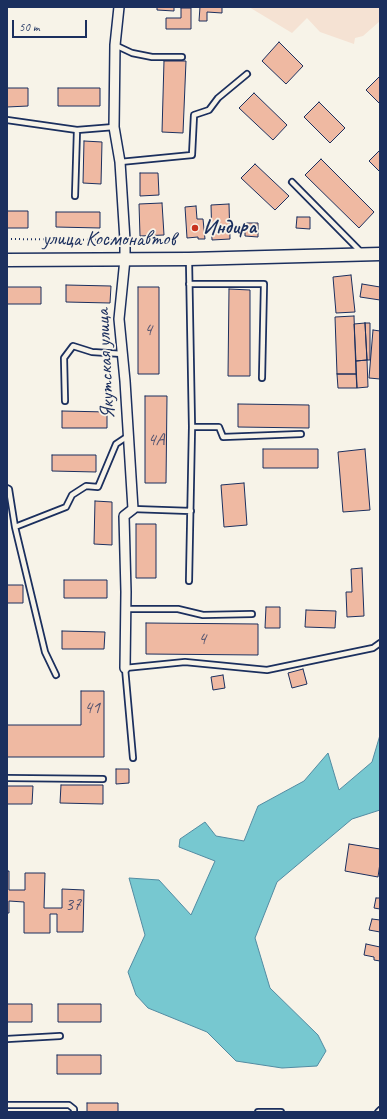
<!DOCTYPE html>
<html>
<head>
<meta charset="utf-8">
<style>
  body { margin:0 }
  #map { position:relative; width:387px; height:1119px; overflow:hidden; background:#f7f3e8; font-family:Caveat,sans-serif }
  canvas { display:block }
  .frame { position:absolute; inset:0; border:8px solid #1b2f5e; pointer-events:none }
  .scale { position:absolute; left:12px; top:20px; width:75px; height:18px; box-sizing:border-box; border:2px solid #1b2f5e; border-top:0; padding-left:5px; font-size:12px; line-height:14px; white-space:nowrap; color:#1b2f5e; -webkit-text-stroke:3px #f7f3e8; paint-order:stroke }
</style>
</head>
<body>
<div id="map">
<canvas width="387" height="1119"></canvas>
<div class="frame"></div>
<div class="scale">50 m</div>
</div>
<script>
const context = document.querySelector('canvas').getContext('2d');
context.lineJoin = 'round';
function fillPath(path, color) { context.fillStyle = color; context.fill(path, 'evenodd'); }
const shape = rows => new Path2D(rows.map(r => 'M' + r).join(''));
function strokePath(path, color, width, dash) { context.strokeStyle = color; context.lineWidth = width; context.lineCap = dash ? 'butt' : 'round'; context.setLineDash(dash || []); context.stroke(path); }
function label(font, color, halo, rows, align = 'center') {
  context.font = font + ' Caveat,sans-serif'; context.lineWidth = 3.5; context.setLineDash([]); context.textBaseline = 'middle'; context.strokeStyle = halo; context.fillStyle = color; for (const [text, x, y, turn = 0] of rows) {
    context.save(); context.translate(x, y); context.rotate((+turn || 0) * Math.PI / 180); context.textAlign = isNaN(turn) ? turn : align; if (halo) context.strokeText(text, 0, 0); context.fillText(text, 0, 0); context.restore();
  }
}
fillPath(shape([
  [249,7,380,7,380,21,363,36,355,38,354,44,320,32,307,18,292,33]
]), '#f5e2d3');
const water = shape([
  [380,735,380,810,352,819,277,882,255,938,270,988,318,1035,326,1051,317,1066,282,1068,236,1061,207,1032,148,1008,136,995,128,972,145,935,129,878,159,880,191,915,215,861,179,847,180,839,205,822,216,836,244,841,258,806,304,781,328,753,339,790,372,762,380,735]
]);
fillPath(water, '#77c8d0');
strokePath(water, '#528ba2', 1);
const building = shape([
  [157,7,174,7,174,11,157,10,157,7],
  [200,7,222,7,222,13,207,12,207,21,199,21,200,7],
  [181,8,191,8,191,29,166,29,166,18,181,18,181,8],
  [279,42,303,66,286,84,262,61,279,42],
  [164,61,186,61,183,133,162,132,164,61],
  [380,76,380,104,366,90,380,76],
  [7,88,28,88,28,106,7,107,7,88],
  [58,88,100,88,100,106,58,106,58,88],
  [254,93,287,125,273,140,239,108,254,93],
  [319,102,345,128,330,143,304,117,319,102],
  [84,141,102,142,101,184,83,183,84,141],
  [380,150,380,172,369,161,380,150],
  [321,159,374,212,359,228,305,175,321,159],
  [255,164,289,196,275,210,241,178,255,164],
  [140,173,158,173,159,195,140,196,140,173],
  [162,203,164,235,140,236,139,204,162,203],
  [229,204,230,239,212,240,211,205,229,204],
  [196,206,197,219,203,219,205,239,198,239,198,237,187,238,185,207,196,206],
  [7,211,28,211,28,228,7,228,7,211],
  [56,212,100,212,100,228,56,227,56,212],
  [297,217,310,217,310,229,296,228,297,217],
  [245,223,258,223,258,237,245,236,245,223],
  [351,275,355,312,336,313,333,277,351,275],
  [362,284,380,287,380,300,360,297,362,284],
  [66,285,111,286,110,303,66,302,66,285],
  [7,287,41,287,41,304,7,304,7,287],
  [138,287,159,287,159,374,138,374,138,287],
  [229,289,250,290,250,376,228,376,229,289],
  [354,316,356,374,337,374,335,317,354,316],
  [365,323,370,323,370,360,367,360,365,323],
  [365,323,367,360,356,361,354,324,365,323],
  [373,330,380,331,380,379,369,378,373,330],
  [367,360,368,387,357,388,356,361,367,360],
  [337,374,356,374,357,388,338,388,337,374],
  [145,396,167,396,166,483,145,483,145,396],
  [238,404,309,405,309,428,238,427,238,404],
  [62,411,107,412,107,428,62,428,62,411],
  [263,449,318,449,318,468,263,468,263,449],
  [365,449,370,510,343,512,338,452,365,449],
  [52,455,96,455,96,472,52,471,52,455],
  [244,483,247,525,224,527,221,485,244,483],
  [95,501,112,502,112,545,94,544,95,501],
  [136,524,156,524,156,578,136,578,136,524],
  [362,568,364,616,347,617,346,592,352,592,351,569,362,568],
  [64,580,107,580,107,598,64,598,64,580],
  [7,585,23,585,23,603,7,603,7,585],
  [266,607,280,607,280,628,265,628,266,607],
  [306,610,336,611,335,628,305,627,306,610],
  [146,623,258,624,258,655,146,654,146,623],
  [62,631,105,632,104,649,62,649,62,631],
  [303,669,307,684,292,688,288,673,303,669],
  [223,675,225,688,213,690,211,677,223,675],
  [81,691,104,691,104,757,7,757,7,725,81,725,81,691],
  [116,769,129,769,129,783,116,784,116,769],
  [61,785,103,785,103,804,60,803,61,785],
  [7,786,33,786,32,804,7,804,7,786],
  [349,844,380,849,380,863,378,877,345,871,349,844],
  [7,871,9,871,9,890,25,890,25,873,45,873,44,908,62,908,62,889,84,890,83,932,57,932,57,914,50,914,50,933,24,933,24,902,9,901,9,913,7,913,7,871],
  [376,898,380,898,380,909,374,908,376,898],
  [372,919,380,920,380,932,369,930,372,919],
  [366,944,380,947,380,961,374,960,374,957,364,955,366,944],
  [7,1004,32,1004,32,1022,7,1022,7,1004],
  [58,1004,101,1004,101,1022,58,1022,58,1004],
  [57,1055,101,1055,101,1074,57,1074,57,1055],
  [87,1103,118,1103,118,1112,87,1112,87,1103]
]);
fillPath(building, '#efb9a2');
strokePath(building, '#1b2f5e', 1);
const service = shape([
  [115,45,132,53,152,57,182,57],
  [7,120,77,130,114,127],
  [120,162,192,155,194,115,209,110,218,98,247,74],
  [292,182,361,252],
  [75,196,77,130],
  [189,261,192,427,189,581],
  [189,284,264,284,262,378],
  [65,401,64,358,73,346,92,352,123,354],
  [192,427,219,427,223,437,301,434],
  [7,488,9,489,15,527],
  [133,509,191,511],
  [126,609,178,609,203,615,252,614],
  [56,675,45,652,15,527,66,507,72,495,86,486,98,487,116,444,128,436],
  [133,758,125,668,185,662,267,670,373,648,380,643],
  [7,778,103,779],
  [7,1039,60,1036],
  [7,1105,69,1105,74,1109,74,1112],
  [258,1112,281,1112],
  [378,1112,380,1110]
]);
const minor = shape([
  [119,7,115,45,114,127,120,162,125,240,125,259,119,319,125,381,133,509,124,516,126,592,125,668]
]);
const tertiary = shape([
  [7,260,189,259,380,254]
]);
strokePath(service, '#1b2f5e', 8);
strokePath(minor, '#1b2f5e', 12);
strokePath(tertiary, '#1b2f5e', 15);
strokePath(shape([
  [7,239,116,240]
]), '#1b2f5e', 2, [1, 3]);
strokePath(service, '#f7f3e8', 4.5);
strokePath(minor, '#f7f3e8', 9);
strokePath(tertiary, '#f7f3e8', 12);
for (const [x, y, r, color] of [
  [195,228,4,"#c8321e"]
]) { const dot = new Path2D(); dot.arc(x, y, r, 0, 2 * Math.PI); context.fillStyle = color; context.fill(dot); strokePath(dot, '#f7f3e8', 1.5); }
label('18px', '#50526f', null, [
  ["4",148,330],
  ["4А",156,440],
  ["4",202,639],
  ["41",92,708],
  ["37",73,905]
]);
label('bold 20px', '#1b2f5e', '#f7f3e8', [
  ["Индира",203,228]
], 'left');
label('20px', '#1b2f5e', '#f7f3e8', [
  ["улица Космонавтов",109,240],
  ["Якутская улица",106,364,-93]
]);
</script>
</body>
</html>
